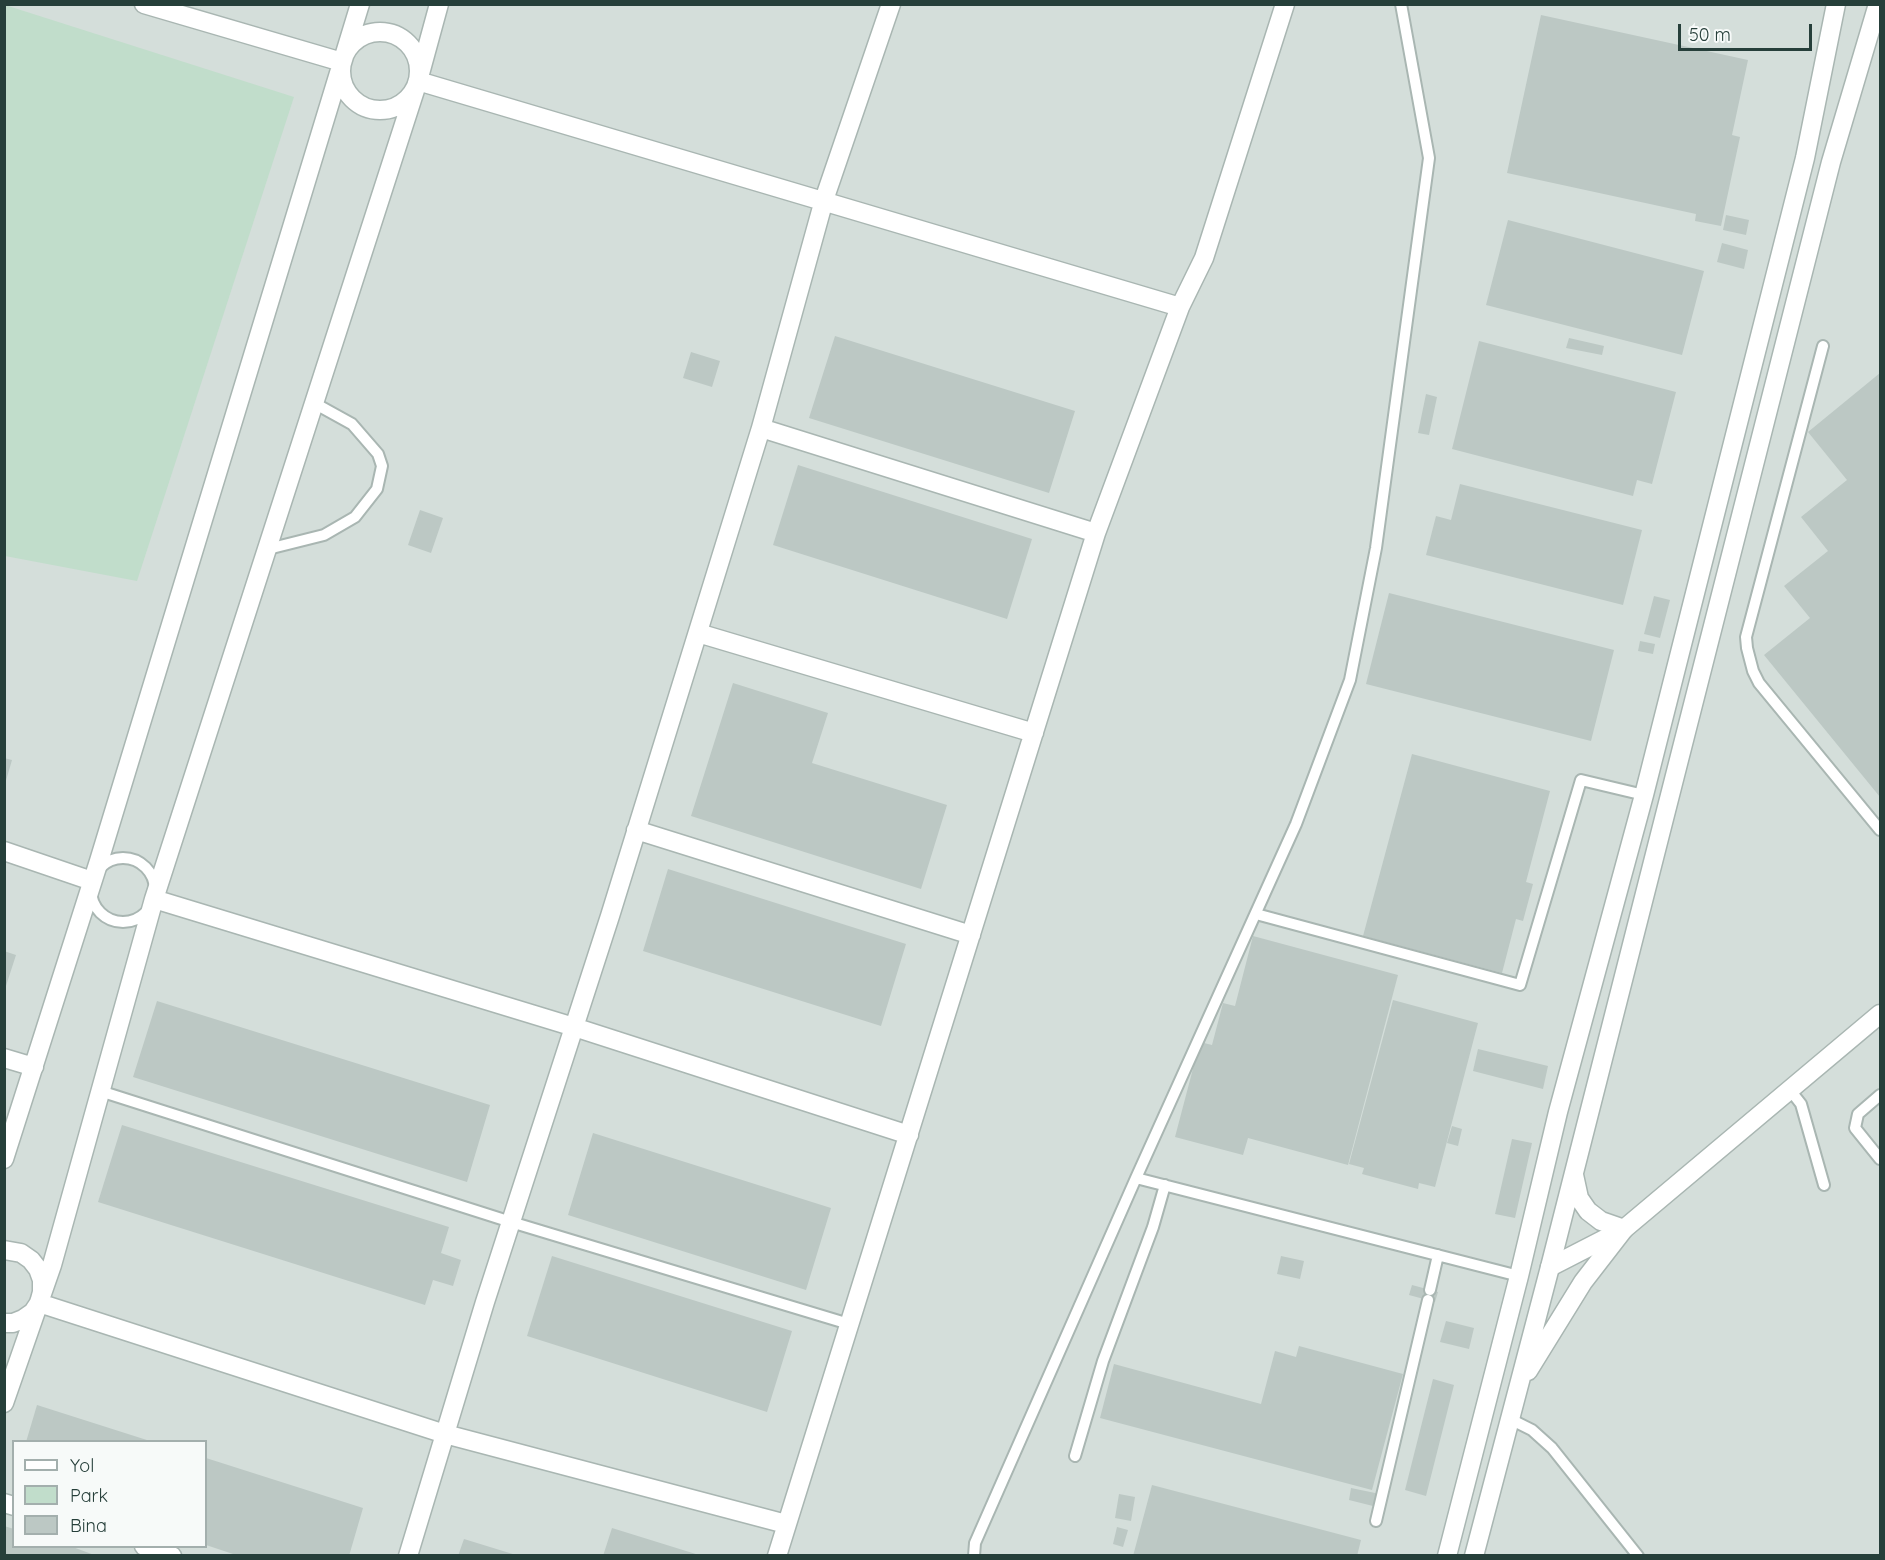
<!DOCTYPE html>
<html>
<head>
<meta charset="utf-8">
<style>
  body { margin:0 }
  #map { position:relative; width:1885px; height:1560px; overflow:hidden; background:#e6eeeb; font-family:Quicksand,sans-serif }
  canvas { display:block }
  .frame { position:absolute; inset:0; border:6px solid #263f3a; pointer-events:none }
  .legend { position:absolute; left:12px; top:1440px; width:195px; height:108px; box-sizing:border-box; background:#f7faf9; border:2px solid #a3afad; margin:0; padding:8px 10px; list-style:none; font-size:18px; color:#263f3a }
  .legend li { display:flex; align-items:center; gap:12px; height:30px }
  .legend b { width:30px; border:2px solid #a3afad }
  .scale { position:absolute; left:1678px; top:24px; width:134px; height:27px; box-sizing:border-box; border:3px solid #263f3a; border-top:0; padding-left:8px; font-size:18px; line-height:21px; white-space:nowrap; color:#263f3a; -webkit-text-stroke:4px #f7faf9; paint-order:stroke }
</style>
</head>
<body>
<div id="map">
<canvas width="1885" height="1560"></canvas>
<div class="frame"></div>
<ul class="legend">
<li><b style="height:8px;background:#fff"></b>Yol</li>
<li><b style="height:16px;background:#c1ddcb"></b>Park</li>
<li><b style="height:16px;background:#bcc8c4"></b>Bina</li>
</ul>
<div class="scale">50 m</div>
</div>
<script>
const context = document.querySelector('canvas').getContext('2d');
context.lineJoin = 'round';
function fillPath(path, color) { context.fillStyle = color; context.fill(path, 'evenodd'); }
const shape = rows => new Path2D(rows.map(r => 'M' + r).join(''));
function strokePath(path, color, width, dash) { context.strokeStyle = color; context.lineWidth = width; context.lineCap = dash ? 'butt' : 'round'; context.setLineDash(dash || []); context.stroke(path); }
fillPath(shape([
  [5,5,1880,5,1880,1555,5,1556],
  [14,1442,206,1442,206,1546,14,1546]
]), '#d4deda');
fillPath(shape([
  [5,5,294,97,137,581,5,556]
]), '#c1ddcb');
fillPath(shape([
  [1541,15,1748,60,1732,135,1740,137,1721,226,1695,221,1696,214,1507,173],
  [1726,215,1749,220,1746,235,1723,230],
  [1508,220,1704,271,1682,355,1486,305],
  [1722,243,1748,250,1744,269,1717,262],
  [835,336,1075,411,1049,493,809,418],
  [1569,338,1604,346,1602,355,1566,348],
  [1479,341,1676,392,1652,484,1637,480,1633,496,1452,449],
  [691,352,720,361,712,387,683,378],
  [1880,373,1880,797,1764,655,1810,618,1784,586,1828,551,1801,517,1847,480,1808,432],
  [1426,394,1437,397,1429,435,1418,433],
  [798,465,1032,539,1007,619,773,545],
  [1460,484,1642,530,1623,605,1426,555,1436,516,1451,520],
  [420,510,443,518,431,553,408,545],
  [1389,593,1614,650,1591,741,1366,684],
  [1654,596,1670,600,1660,638,1644,634],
  [1640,641,1655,644,1653,654,1638,651],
  [733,683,828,713,812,763,947,805,921,889,691,816],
  [1412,754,1550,791,1526,882,1533,884,1523,921,1516,919,1502,973,1363,936],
  [4,758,12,760,5,784,4,784],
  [668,869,906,944,881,1026,643,951],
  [1253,936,1398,975,1348,1165,1248,1138,1243,1155,1175,1137,1200,1042,1212,1045,1223,1003,1235,1006],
  [4,951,16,955,5,989,4,989],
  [1393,1000,1478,1023,1435,1187,1419,1183,1418,1189,1362,1174,1364,1168,1349,1164],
  [157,1001,490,1105,467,1182,133,1077],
  [1478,1049,1548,1066,1543,1089,1473,1071],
  [122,1125,449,1227,441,1253,461,1260,453,1286,433,1280,425,1305,98,1202],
  [1452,1126,1462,1129,1458,1146,1447,1143],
  [593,1133,831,1208,806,1290,568,1215],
  [1512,1139,1532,1143,1515,1218,1495,1214],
  [552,1256,792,1331,767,1412,527,1336],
  [1281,1256,1304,1261,1300,1279,1277,1274],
  [1412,1285,1438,1292,1435,1302,1409,1295],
  [1446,1321,1474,1328,1469,1349,1440,1342],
  [1299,1346,1403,1374,1372,1490,1100,1418,1114,1364,1261,1404,1275,1351,1296,1357],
  [1433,1379,1454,1385,1426,1496,1405,1490],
  [37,1405,150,1441,150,1442,26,1442],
  [206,1458,363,1508,349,1556,239,1556,206,1545],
  [1152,1485,1361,1540,1357,1556,1133,1556],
  [1351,1488,1380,1494,1377,1507,1349,1500],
  [1119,1494,1135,1497,1131,1521,1115,1518],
  [4,1526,14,1529,14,1546,70,1546,97,1556,4,1556],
  [1117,1527,1128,1530,1123,1547,1113,1544],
  [612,1528,699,1555,699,1556,603,1556],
  [464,1539,516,1555,516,1556,458,1556]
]), '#bcc8c4');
const service = shape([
  [1823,346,1746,637,1747,648,1753,671,1759,683,1880,830],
  [268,549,324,535,355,517,377,489,382,466,378,454,352,424,314,403],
  '91 890a32 32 0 1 1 64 0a32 32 0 1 1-64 0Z',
  [1256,914,1520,985,1581,780,1644,795],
  [1790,1090,1801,1104,1824,1185],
  [100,1091,511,1222,849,1324],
  [1880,1095,1858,1114,1855,1128,1880,1159],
  [1136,1178,1519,1276],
  [1430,1290,1438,1255],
  [1510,1419,1532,1430,1552,1448,1638,1556],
  [1075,1456,1103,1361,1153,1227,1165,1185],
  [1376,1521,1428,1300],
  [974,1556,975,1543,1136,1178,1296,824,1350,680,1376,548,1429,158,1401,4]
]);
const minor = shape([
  [144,4,342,62],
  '341 71a39 39 0 1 1 78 0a39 39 0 1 1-78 0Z',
  [418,81,1180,307],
  [761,428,1096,533],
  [698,633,1034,733],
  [636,830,971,935],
  [4,851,92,881],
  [154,899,574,1027,909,1135],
  [4,1058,34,1067],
  [4,1159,99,861,360,4],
  [4,1250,21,1253,31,1260,38,1269,42,1280,42,1292,39,1303,33,1312,23,1319,13,1323,4,1323],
  [1550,1267,1624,1229,1880,1014],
  [39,1303,445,1434,786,1524],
  [4,1403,52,1265,154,899,418,81,439,4],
  [4,1503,14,1506],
  [144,1546,172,1556],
  [408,1556,485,1302,610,916,761,428,824,200,891,4],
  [777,1556,1096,533,1180,307,1204,258,1285,4]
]);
const tertiary = shape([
  [1528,1371,1583,1282,1624,1229,1601,1221,1588,1211,1579,1198,1574,1175],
  [1447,1556,1519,1276,1558,1112,1644,795,1805,158,1836,4],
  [1474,1556,1550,1267,1831,162,1878,4]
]);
strokePath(service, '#a9b6b2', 14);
strokePath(minor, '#a9b6b2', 21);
strokePath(tertiary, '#a9b6b2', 21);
strokePath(service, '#fff', 10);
strokePath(minor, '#fff', 18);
strokePath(tertiary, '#fff', 18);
</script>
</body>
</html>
